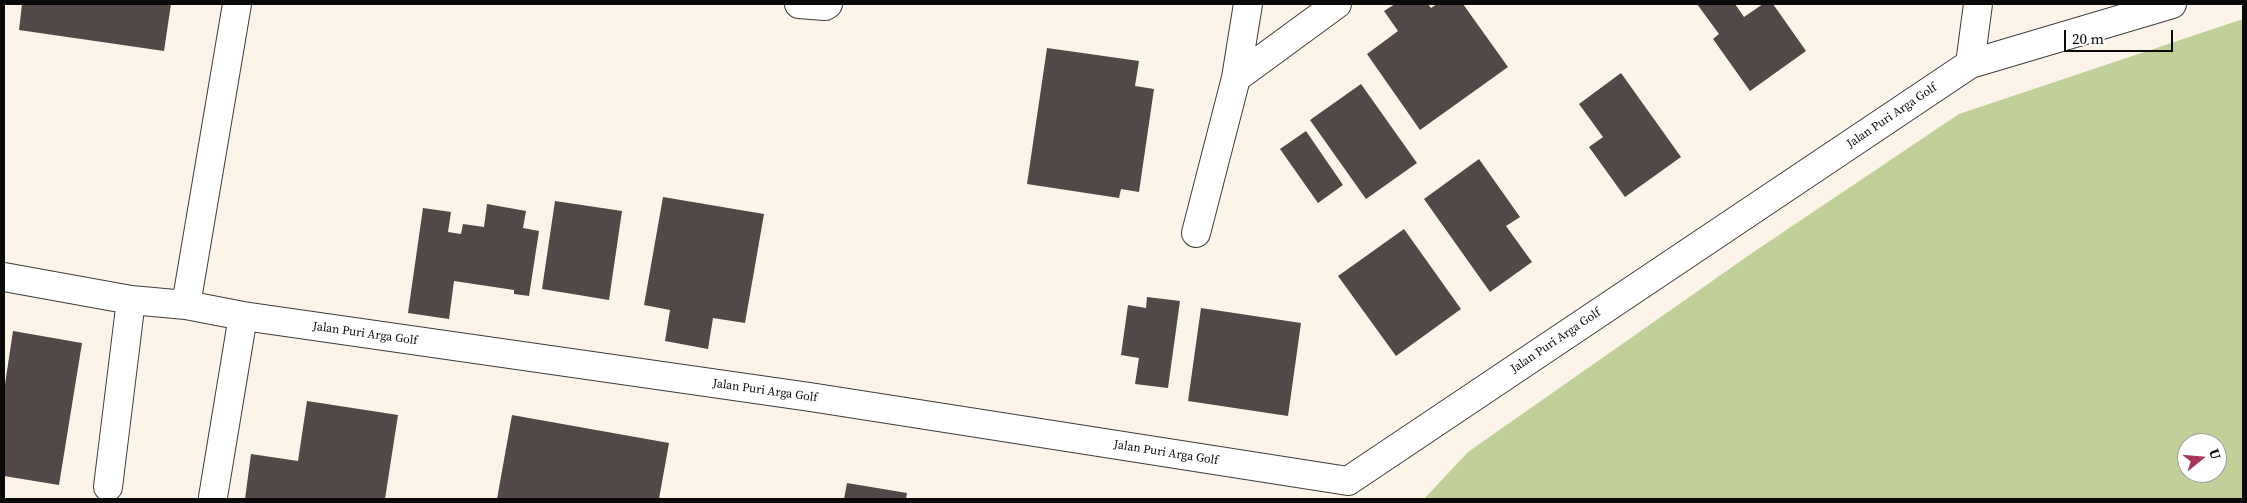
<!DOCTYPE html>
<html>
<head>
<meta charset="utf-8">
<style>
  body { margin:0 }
  #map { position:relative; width:2247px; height:503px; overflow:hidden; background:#fcf3e9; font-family:"Source Serif 4",serif }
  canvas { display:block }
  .frame { position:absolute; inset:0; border:5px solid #0a0a0a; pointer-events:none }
  .north { position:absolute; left:2177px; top:433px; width:50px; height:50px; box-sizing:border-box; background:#fff; border:1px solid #9d9d9d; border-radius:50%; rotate:73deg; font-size:14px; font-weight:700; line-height:20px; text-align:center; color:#0a0a0a }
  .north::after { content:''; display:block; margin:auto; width:18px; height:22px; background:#a7345a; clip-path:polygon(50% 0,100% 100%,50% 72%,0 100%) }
  .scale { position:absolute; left:2064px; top:30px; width:109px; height:22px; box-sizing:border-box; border:2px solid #0a0a0a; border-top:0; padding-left:6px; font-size:15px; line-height:18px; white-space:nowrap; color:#0a0a0a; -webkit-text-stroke:4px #fff; paint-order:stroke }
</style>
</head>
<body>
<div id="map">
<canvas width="2247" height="503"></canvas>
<div class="frame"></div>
<div class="north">U</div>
<div class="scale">20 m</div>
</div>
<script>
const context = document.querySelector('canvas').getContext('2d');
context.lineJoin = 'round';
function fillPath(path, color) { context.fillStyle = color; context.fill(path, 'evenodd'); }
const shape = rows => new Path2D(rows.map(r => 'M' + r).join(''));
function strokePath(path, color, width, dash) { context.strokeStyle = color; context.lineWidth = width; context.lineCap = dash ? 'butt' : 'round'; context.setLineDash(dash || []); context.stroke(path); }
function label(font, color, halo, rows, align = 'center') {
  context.font = font + ' "Source Serif 4",serif'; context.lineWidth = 5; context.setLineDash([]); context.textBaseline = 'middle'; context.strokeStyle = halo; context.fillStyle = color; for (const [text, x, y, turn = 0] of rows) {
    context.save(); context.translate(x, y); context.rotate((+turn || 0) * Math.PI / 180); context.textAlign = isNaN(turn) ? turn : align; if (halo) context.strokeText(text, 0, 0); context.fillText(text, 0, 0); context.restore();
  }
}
fillPath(shape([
  [2243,19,2243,499,1424,499,1468,452,1755,251,1959,114],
  [2187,443,2217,443,2217,473,2187,473]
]), '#c1d099');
fillPath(shape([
  [22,4,171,4,164,51,19,30],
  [1395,4,1428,4,1431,8,1437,4,1463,4,1508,67,1420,130,1367,54,1398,31,1384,11],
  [1697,4,1735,4,1744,17,1763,4,1773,4,1806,51,1750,91,1713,39,1719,34],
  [1047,48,1139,61,1135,86,1154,89,1139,192,1121,189,1119,198,1027,184],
  [1621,73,1681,157,1625,197,1589,147,1603,137,1579,104],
  [1361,84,1417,163,1366,199,1310,120],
  [1306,131,1343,185,1318,203,1280,149],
  [1479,159,1520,217,1506,226,1532,262,1490,292,1424,199],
  [663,197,764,214,745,323,713,318,708,349,665,341,670,310,644,305],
  [555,201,622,211,609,300,542,289],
  [487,204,526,211,523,228,539,231,529,296,514,294,514,290,454,281,449,319,408,313,423,208,451,212,448,232,461,234,463,224,484,227],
  [1404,229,1461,309,1396,356,1338,276],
  [1147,297,1180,301,1168,388,1135,384,1139,358,1121,355,1128,305,1146,308],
  [1201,308,1301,323,1288,416,1188,401],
  [13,331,82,343,59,485,4,476,4,391],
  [307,401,398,415,385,499,245,499,251,454,298,461],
  [512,415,669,443,659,499,497,499],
  [847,483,907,493,906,499,844,499]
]), '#514847');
const minor = shape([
  [799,4,825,6,828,4],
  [1970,64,1978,4],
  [1236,78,1337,4],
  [1196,233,1236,78,1248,4],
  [4,277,131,300,186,305,243,316,810,397,1348,481,1970,64,2172,4],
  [186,305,237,4],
  [108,487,131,300],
  [213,497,243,316]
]);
strokePath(minor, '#3d3d3d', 30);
strokePath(minor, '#fff', 28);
label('12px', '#0a0a0a', '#fff', [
  ["Jalan Puri Arga Golf",1892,116,-34],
  ["Jalan Puri Arga Golf",365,334,8],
  ["Jalan Puri Arga Golf",1556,341,-34],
  ["Jalan Puri Arga Golf",765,391,8],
  ["Jalan Puri Arga Golf",1166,453,9]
]);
</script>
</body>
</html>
